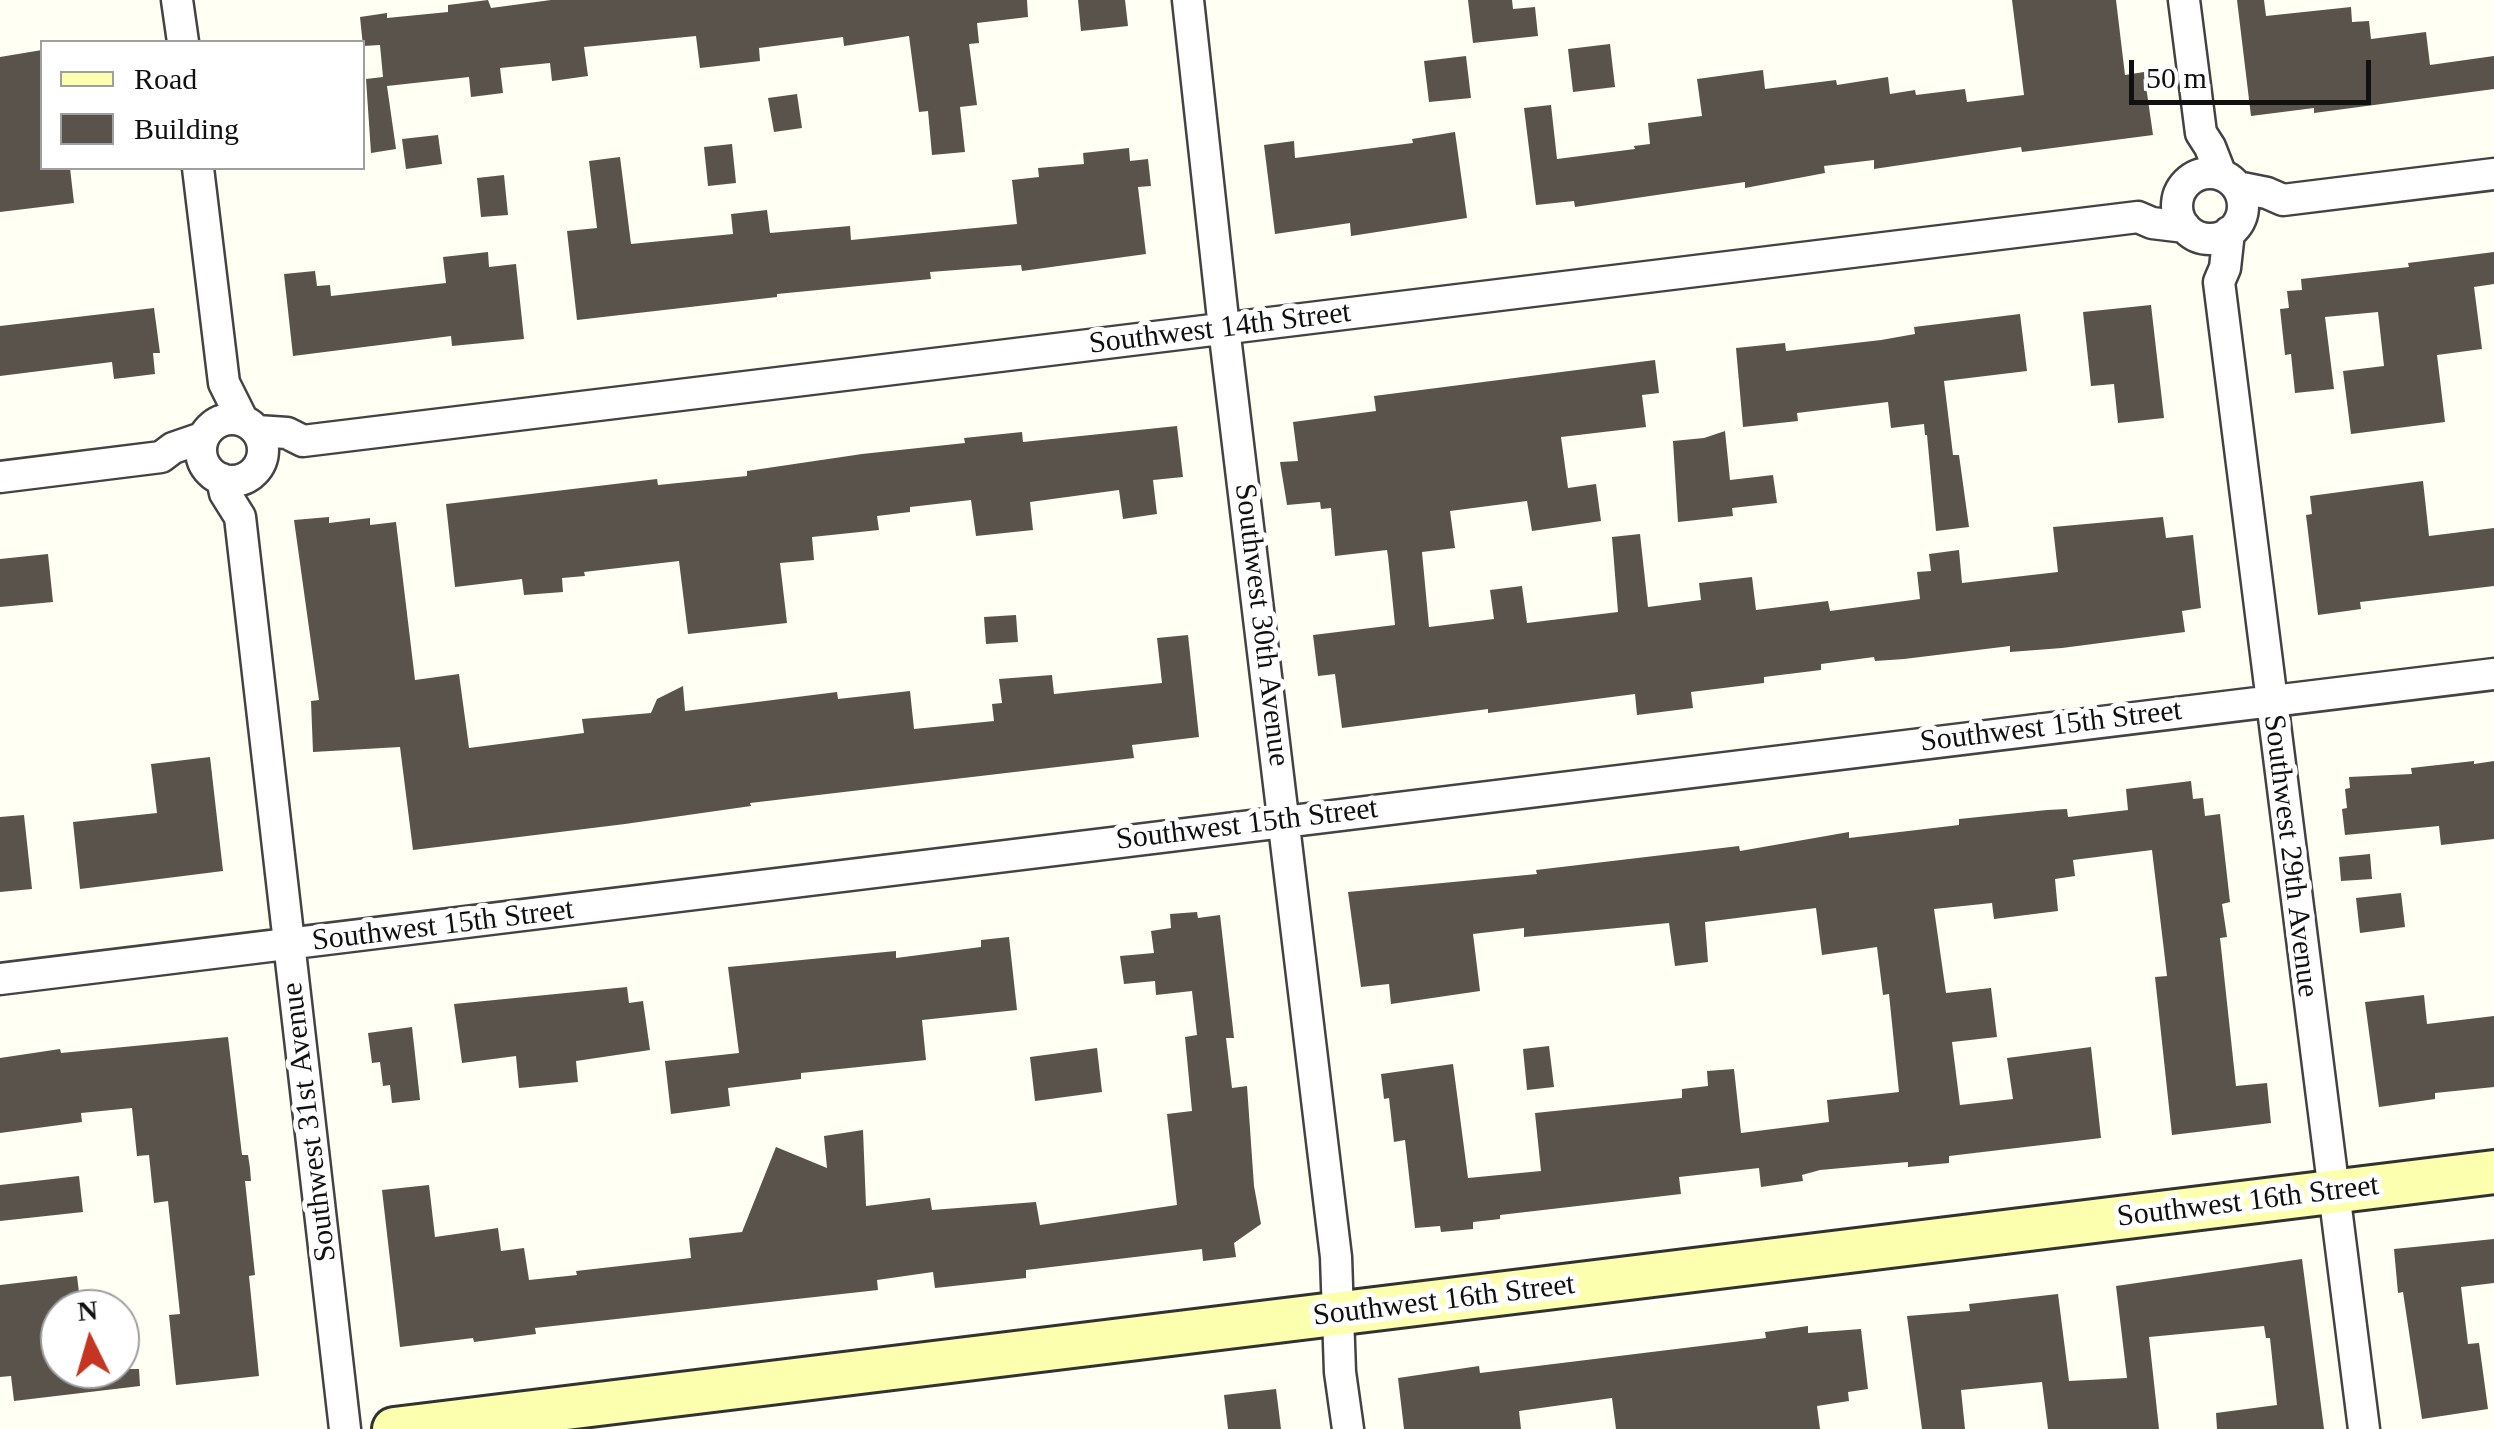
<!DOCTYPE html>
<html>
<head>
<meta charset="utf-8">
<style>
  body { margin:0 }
  #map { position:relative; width:2494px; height:1429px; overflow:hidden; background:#fffff3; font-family:Georgia,serif }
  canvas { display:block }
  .legend { position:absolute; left:40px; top:40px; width:325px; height:130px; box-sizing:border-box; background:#fff; border:2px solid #9f9f9f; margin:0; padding:12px 18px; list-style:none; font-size:30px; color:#101010 }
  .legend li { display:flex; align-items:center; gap:20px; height:50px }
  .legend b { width:50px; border:2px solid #9f9f9f }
  .north { position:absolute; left:40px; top:1289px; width:100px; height:100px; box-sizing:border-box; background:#fff; border:2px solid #9f9f9f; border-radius:50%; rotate:355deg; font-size:28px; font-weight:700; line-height:40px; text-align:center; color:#101010 }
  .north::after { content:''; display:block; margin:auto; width:35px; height:45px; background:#c63522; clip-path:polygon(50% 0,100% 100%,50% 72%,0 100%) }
  .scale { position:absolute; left:2129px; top:60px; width:242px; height:45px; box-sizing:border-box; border:5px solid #101010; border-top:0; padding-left:12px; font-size:30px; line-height:35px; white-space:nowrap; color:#101010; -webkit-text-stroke:8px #fff; paint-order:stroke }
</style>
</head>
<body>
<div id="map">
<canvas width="2494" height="1429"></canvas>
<ul class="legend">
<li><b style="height:12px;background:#fbffae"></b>Road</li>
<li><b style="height:28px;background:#59534c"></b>Building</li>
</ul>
<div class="north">N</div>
<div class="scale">50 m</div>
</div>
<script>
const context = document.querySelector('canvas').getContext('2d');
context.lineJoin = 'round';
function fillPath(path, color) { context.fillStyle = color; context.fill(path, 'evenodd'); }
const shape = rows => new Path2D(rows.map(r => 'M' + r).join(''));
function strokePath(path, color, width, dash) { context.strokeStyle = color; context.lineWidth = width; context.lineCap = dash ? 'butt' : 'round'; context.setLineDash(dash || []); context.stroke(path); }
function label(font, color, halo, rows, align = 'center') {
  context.font = font + ' Georgia,serif'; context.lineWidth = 10; context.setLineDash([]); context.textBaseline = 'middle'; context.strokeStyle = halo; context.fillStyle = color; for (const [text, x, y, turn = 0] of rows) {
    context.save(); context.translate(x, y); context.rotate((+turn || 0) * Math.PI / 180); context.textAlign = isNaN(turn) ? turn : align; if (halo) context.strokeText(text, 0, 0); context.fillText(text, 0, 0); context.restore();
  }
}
fillPath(shape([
  [488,0,491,8,551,0,1027,0,1028,17,977,23,979,43,969,44,977,105,960,107,965,152,932,155,928,111,919,112,909,36,844,46,843,37,759,48,760,61,700,68,696,36,584,47,588,76,552,81,550,63,500,68,503,93,471,97,469,77,387,86,396,149,371,153,366,79,383,77,380,45,363,46,360,17,387,13,387,18,448,12,448,5],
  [1078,0,1125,0,1128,26,1081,31],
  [1468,0,1512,0,1513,9,1535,7,1538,36,1473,43],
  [2012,0,2116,0,2125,75,2144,72,2153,135,2022,152,2021,147,1874,169,1874,160,1824,166,1825,173,1745,188,1745,182,1575,207,1574,201,1536,205,1524,108,1551,105,1557,159,1635,149,1634,146,1650,144,1648,123,1702,116,1697,79,1763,70,1765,89,1836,80,1837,85,1888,77,1890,94,1915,90,1916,95,1965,89,1967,102,2024,95],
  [2237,0,2264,0,2266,16,2351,7,2352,22,2369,21,2371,39,2426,32,2430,65,2494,56,2494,89,2314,113,2314,108,2251,116],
  [1610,44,1615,87,1573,92,1568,49],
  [42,50,42,168,70,168,74,203,0,212,0,57],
  [1466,56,1471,98,1429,102,1424,61],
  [797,94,802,128,774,132,768,98],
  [1455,132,1467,218,1351,236,1350,223,1275,234,1264,145,1294,141,1295,158,1413,143,1412,139],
  [438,135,442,164,406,169,402,139],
  [732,144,736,183,708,186,704,147],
  [1129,148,1130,161,1148,159,1151,186,1138,187,1146,254,1022,271,1021,265,930,272,931,279,777,294,777,297,577,320,567,231,597,228,589,161,620,157,631,244,733,234,731,214,767,210,770,233,850,226,851,240,1017,224,1012,180,1039,177,1038,168,1084,164,1083,153],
  [504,175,508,215,481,217,477,178],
  [488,252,489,267,516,264,524,339,452,346,451,336,293,356,284,274,315,271,317,286,330,285,331,296,446,283,443,257],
  [2494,252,2494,284,2474,287,2482,349,2437,355,2445,422,2351,434,2343,371,2384,366,2378,312,2325,317,2334,389,2295,393,2291,354,2285,355,2280,309,2289,308,2287,291,2302,290,2301,279,2409,267,2408,263],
  [2151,305,2164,418,2118,423,2114,384,2091,386,2083,312],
  [154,308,160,353,153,353,155,374,114,379,112,362,0,376,0,326],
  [2020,314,2027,371,1944,381,1953,455,1959,455,1969,527,1936,531,1927,435,1925,435,1924,424,1891,428,1888,402,1797,413,1798,421,1743,427,1736,348,1785,343,1786,351,1881,340,1915,334,1914,327],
  [1655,360,1659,393,1642,395,1646,427,1561,437,1568,488,1596,484,1601,521,1532,531,1527,501,1450,511,1455,548,1422,552,1429,627,1494,619,1490,590,1522,586,1527,623,1618,612,1612,537,1640,534,1648,607,1701,600,1699,583,1752,577,1756,610,1828,601,1830,611,1920,599,1917,572,1931,571,1929,554,1959,550,1962,583,2058,572,2053,527,2163,517,2166,538,2193,535,2201,608,2182,611,2185,632,2062,648,2010,652,2010,646,1904,659,1875,661,1874,657,1821,664,1821,670,1764,677,1764,683,1691,692,1693,708,1637,715,1635,694,1488,713,1488,709,1342,728,1335,674,1318,676,1313,635,1395,625,1388,556,1387,550,1335,556,1331,508,1321,509,1320,502,1287,505,1280,462,1298,461,1293,422,1376,411,1374,396],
  [1177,426,1183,477,1153,480,1157,514,1123,519,1119,490,1030,502,1033,530,976,536,971,500,910,507,910,512,877,516,879,530,812,537,814,560,780,563,787,623,688,634,679,561,584,572,585,576,562,578,563,592,524,595,522,579,455,587,446,504,657,479,658,485,747,476,747,471,862,454,965,443,964,438,1022,432,1023,442],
  [1725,431,1730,480,1773,475,1777,503,1732,508,1733,516,1678,522,1673,441,1704,438],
  [2423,481,2429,536,2494,528,2494,586,2360,602,2361,609,2318,615,2306,515,2312,514,2310,496],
  [329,517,329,523,370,518,370,525,396,522,415,680,459,674,469,748,584,733,582,719,651,713,657,699,683,686,685,711,837,692,838,699,910,691,914,729,994,721,992,704,1002,703,999,679,1052,675,1054,694,1162,683,1157,638,1188,635,1199,737,1132,745,1134,758,750,803,751,806,625,824,413,850,400,747,313,752,311,701,319,700,294,520],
  [48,554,53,602,0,607,0,559],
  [1016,615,1018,642,986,644,984,617],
  [210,757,223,871,80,889,73,822,157,813,151,764],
  [2474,761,2474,764,2494,761,2494,839,2441,845,2439,826,2345,835,2342,809,2347,808,2345,789,2350,788,2349,777,2412,774,2411,768],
  [2191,781,2193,799,2203,798,2205,816,2220,814,2230,902,2222,904,2227,937,2220,938,2236,1086,2267,1083,2271,1123,2172,1135,2155,977,2167,976,2152,850,2073,860,2075,876,2055,879,2058,911,1994,919,1992,903,1934,909,1946,993,1991,988,1997,1037,1952,1042,1960,1105,2013,1099,2007,1058,2091,1047,2101,1138,1949,1156,1949,1163,1908,1167,1908,1162,1820,1170,1802,1175,1803,1181,1761,1187,1759,1168,1679,1177,1681,1194,1500,1215,1500,1219,1473,1222,1473,1229,1441,1232,1440,1226,1415,1228,1405,1140,1394,1142,1389,1098,1384,1099,1381,1074,1453,1064,1468,1178,1541,1171,1535,1113,1682,1098,1682,1089,1708,1086,1707,1071,1734,1069,1741,1133,1829,1122,1827,1100,1899,1092,1889,994,1883,995,1877,947,1822,955,1816,908,1705,922,1708,962,1675,966,1669,923,1524,937,1524,928,1473,934,1480,991,1391,1004,1389,984,1361,987,1348,892,1537,874,1536,870,1739,846,1740,851,1849,832,1849,838,1959,825,1959,819,2047,810,2067,809,2068,817,2128,810,2126,789],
  [24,815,32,889,0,892,0,817],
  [2370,854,2372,879,2341,881,2339,857],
  [2401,893,2405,927,2360,933,2356,898],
  [1197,912,1198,918,1220,915,1234,1038,1226,1038,1232,1088,1247,1086,1254,1186,1261,1224,1234,1243,1236,1257,1203,1261,1202,1249,1026,1270,1026,1278,935,1288,933,1272,877,1280,878,1290,535,1328,536,1334,474,1342,473,1338,400,1347,382,1190,429,1185,435,1237,498,1228,501,1251,524,1248,529,1280,577,1275,576,1271,691,1258,689,1238,742,1232,776,1147,827,1168,824,1136,863,1130,866,1206,930,1198,932,1210,1036,1202,1040,1225,1177,1205,1167,1114,1192,1111,1185,1037,1197,1035,1192,991,1156,995,1155,981,1124,984,1120,956,1154,953,1151,931,1171,928,1170,914],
  [1009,937,1017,1010,922,1020,926,1060,801,1073,801,1079,728,1088,730,1106,671,1114,665,1061,739,1053,728,967,896,951,896,958,981,947,981,940],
  [627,987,629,1003,643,1001,650,1050,576,1061,578,1082,519,1088,516,1056,462,1063,454,1004],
  [2424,995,2427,1024,2494,1016,2494,1087,2435,1093,2435,1099,2379,1107,2365,1002],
  [412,1027,420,1100,392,1103,390,1085,383,1086,380,1062,372,1063,368,1033],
  [228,1037,242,1155,248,1155,250,1168,251,1181,245,1181,255,1275,249,1276,259,1376,176,1385,169,1315,180,1314,168,1201,154,1203,149,1155,137,1156,132,1108,81,1113,82,1122,0,1133,0,1058,60,1049,61,1053],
  [1549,1046,1554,1087,1527,1090,1523,1049],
  [1097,1048,1102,1092,1035,1101,1030,1057],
  [79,1176,83,1212,0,1221,0,1185],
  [2494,1239,2494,1283,2461,1287,2468,1344,2479,1343,2488,1409,2422,1419,2403,1292,2398,1293,2394,1249],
  [2302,1259,2324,1429,2217,1429,2216,1413,2277,1405,2270,1338,2266,1338,2264,1326,2149,1337,2159,1429,2048,1429,2042,1382,1961,1390,1965,1429,1922,1429,1907,1316,1970,1311,1969,1304,2058,1294,2069,1381,2127,1378,2116,1286],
  [77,1276,81,1309,60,1309,60,1369,139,1369,140,1386,14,1401,11,1376,0,1377,0,1285],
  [1808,1326,1808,1333,1861,1329,1868,1389,1848,1392,1849,1401,1817,1406,1820,1429,1616,1429,1612,1398,1519,1411,1521,1429,1404,1429,1398,1378,1479,1366,1480,1373,1766,1338,1765,1332],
  [1276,1389,1281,1429,1228,1429,1224,1395]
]), '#59534c');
const street = shape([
  [177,0,183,42],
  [1188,0,1224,328,1336,1257,1340,1372,1348,1429],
  [2184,0,2201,133,2210,147,2221,175],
  [198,168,224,383,243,421],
  '2177 206a33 33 0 1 1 66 0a33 33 0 1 1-66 0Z',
  [2237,187,2267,193,2283,200,2494,174],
  [2229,232,2225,268,2219,282,2364,1429],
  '201 450a31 31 0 1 1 62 0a31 31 0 1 1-62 0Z',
  [257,431,287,433,303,441,2138,217,2152,223,2185,227],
  [0,477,161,457,173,448,202,438],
  [222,479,225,493,240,517,345,1429],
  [0,979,2494,674]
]);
const secondary = shape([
  [394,1429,2494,1172]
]);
strokePath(street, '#434343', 35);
strokePath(secondary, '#323232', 48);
strokePath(street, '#fff', 30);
strokePath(secondary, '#fbffae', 42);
label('30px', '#101010', '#fff', [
  ["Southwest 14th Street",1220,329,-7],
  ["Southwest 30th Avenue",1261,625,83],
  ["Southwest 15th Street",2051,727,-7],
  ["Southwest 15th Street",1247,825,-7],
  ["Southwest 29th Avenue",2290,856,83],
  ["Southwest 15th Street",443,926,-7],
  ["Southwest 31st Avenue",310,1122,-97],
  ["Southwest 16th Street",2248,1202,-7],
  ["Southwest 16th Street",1444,1301,-7]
]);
</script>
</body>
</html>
